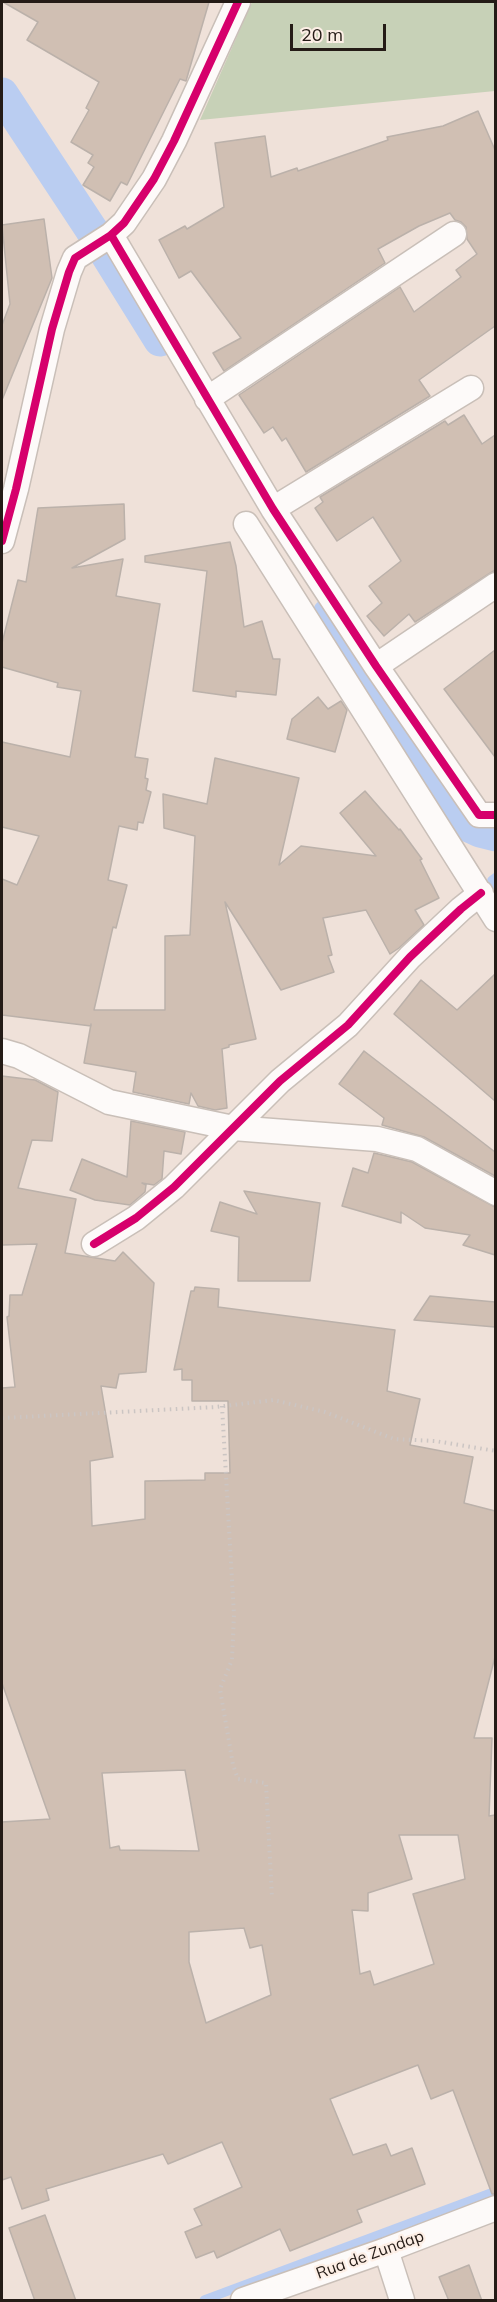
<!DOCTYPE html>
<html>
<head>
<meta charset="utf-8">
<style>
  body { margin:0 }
  #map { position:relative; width:497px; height:2302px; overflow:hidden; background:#efe1d9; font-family:Mulish,sans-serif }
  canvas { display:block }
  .frame { position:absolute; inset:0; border:3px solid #241b16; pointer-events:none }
  .scale { position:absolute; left:290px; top:24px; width:96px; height:27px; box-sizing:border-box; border:3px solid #241b16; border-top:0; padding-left:8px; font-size:18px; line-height:21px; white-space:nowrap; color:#241b16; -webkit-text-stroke:4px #fdefe6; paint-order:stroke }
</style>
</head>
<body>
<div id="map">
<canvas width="497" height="2302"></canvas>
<div class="frame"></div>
<div class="scale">20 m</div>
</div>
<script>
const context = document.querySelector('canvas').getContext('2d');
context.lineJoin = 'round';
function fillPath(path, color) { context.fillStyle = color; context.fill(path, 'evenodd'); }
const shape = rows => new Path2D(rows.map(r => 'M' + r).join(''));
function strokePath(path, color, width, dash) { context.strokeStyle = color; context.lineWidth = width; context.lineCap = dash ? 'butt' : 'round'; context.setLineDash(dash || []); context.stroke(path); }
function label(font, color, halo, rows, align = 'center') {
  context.font = font + ' Mulish,sans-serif'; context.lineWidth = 4.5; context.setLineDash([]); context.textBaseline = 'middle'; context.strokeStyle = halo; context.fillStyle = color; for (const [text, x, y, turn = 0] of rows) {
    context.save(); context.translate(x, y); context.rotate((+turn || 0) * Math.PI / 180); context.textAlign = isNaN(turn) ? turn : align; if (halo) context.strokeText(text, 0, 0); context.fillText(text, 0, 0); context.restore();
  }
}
fillPath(shape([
  [252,2,495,2,495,91,200,120]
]), '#c7d1b7');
strokePath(shape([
  [496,877,492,880,496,886],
  [204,2300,496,2191]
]), '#bacdf1', 9);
strokePath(shape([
  [2,94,91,229,160,340],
  [329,614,456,820,480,831,496,835]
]), '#bacdf1', 33);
const building = shape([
  [3,2,209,2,186,81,180,79,127,185,121,182,110,201,83,185,94,167,88,163,93,155,71,142,89,110,86,108,99,82,27,40,38,22,3,2],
  [478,111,495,150,495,326,419,380,430,396,306,472,286,438,282,441,273,427,264,433,239,395,400,287,414,312,461,277,456,270,477,254,467,239,466,227,461,222,455,220,450,213,419,226,378,249,385,263,224,371,213,353,241,338,191,271,179,278,159,240,185,226,187,229,224,207,215,143,265,136,271,177,297,168,298,171,388,140,387,137,443,126,478,111],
  [44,219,52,278,2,400,2,325,10,304,2,225,44,219],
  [464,415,482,444,495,435,495,570,415,622,409,614,384,636,367,616,382,603,369,586,401,561,373,517,337,541,315,508,323,502,320,497,445,421,448,425,464,415],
  [124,504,125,539,72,568,123,559,116,596,160,604,135,757,148,759,145,778,148,779,146,790,151,792,143,823,138,822,137,830,119,826,108,880,127,885,116,928,113,927,94,1010,165,1010,165,936,190,935,195,836,164,828,163,794,207,804,215,758,299,778,279,865,301,846,376,856,340,813,365,791,399,830,400,829,422,859,420,860,439,898,415,910,424,925,399,948,390,954,366,910,323,918,332,955,328,956,334,972,281,990,225,902,256,1039,229,1045,229,1047,222,1049,227,1108,215,1110,198,1106,191,1093,189,1104,133,1092,136,1072,84,1063,91,1024,91,1026,2,1015,2,879,17,885,39,836,2,827,2,742,70,757,81,691,57,687,58,683,2,667,2,643,18,580,26,582,38,508,124,504],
  [230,542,236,566,244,627,262,621,273,659,280,659,276,695,236,691,236,697,193,691,207,571,145,562,145,556,230,542],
  [495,650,495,757,444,689,495,650],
  [318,697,328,709,341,701,347,710,335,752,287,739,292,719,318,697],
  [495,974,495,1101,394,1014,421,980,457,1010,495,974],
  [364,1051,495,1152,495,1176,424,1137,382,1125,384,1118,339,1084,364,1051],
  [2,1076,35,1080,58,1092,52,1141,32,1140,18,1188,76,1199,65,1253,115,1261,123,1252,154,1283,146,1372,119,1374,116,1388,101,1386,113,1457,90,1461,92,1526,145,1519,145,1481,205,1480,205,1473,230,1473,228,1401,192,1401,192,1380,182,1380,182,1369,174,1370,191,1291,194,1291,195,1287,219,1289,218,1307,395,1330,387,1391,420,1399,410,1445,473,1457,464,1503,495,1511,495,1657,474,1738,492,1738,489,1816,495,1815,495,2194,492,2194,453,2090,431,2099,418,2065,330,2099,353,2155,386,2144,391,2156,412,2148,425,2184,357,2210,362,2222,290,2251,280,2229,217,2258,214,2251,196,2258,185,2232,202,2225,194,2209,242,2187,222,2142,168,2164,163,2154,46,2189,49,2200,22,2209,11,2177,2,2180,2,1822,50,1819,2,1683,2,1388,15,1387,7,1317,9,1316,10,1295,22,1295,37,1244,2,1245,2,1076],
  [185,1770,199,1851,120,1850,119,1846,110,1848,102,1773,185,1770],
  [399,1835,458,1835,465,1879,413,1894,434,1964,374,1985,370,1971,360,1974,352,1910,368,1911,368,1893,412,1879,399,1835],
  [244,1928,250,1948,262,1945,271,1995,206,2023,189,1962,189,1932,244,1928],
  [131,1121,185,1132,181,1154,164,1151,162,1179,154,1185,142,1183,146,1185,145,1192,130,1205,95,1200,70,1190,82,1159,127,1177,131,1121],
  [374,1153,412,1162,495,1207,495,1255,463,1245,470,1235,425,1228,401,1212,401,1223,342,1206,353,1168,368,1173,374,1153],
  [244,1191,320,1203,310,1281,238,1281,239,1237,211,1231,220,1202,257,1214,244,1191],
  [430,1296,495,1302,495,1327,414,1320,430,1296],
  [45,2215,76,2301,35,2301,9,2228,45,2215],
  [469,2265,482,2301,449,2301,439,2277,469,2265]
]);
fillPath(building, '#d0bfb3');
strokePath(building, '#bbb1aa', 1.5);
const street = shape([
  [238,2,174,141,154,179,124,223,111,235,273,509,376,666,479,815,496,815],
  [207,399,454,234],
  [273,509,471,388],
  [246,524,496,919],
  [2,541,16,489,52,329,69,272,75,258,111,235],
  [376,666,496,585],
  [2,1051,19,1056,109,1102,233,1128,377,1139,417,1149,496,1193],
  [94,1244,136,1218,174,1187,280,1081,348,1025,410,957,461,909,481,893],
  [386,2250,402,2300],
  [243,2300,386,2250,496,2208]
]);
strokePath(street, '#c9bfb8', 27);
strokePath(shape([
  [222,1406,234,1615,232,1660,220,1689,233,1765,238,1779,266,1783,272,1898],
  [2,1418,216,1407,273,1400,325,1412,394,1439,435,1441,496,1451]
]), '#cbc5c3', 4, [1.5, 4.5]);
strokePath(street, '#fdfaf9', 24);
strokePath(shape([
  [238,2,174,141,154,179,124,223,111,235,273,509,376,666,479,815,496,815],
  [2,541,16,489,52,329,69,272,75,258,111,235],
  [94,1244,136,1218,174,1187,280,1081,348,1025,410,957,461,909,481,893]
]), '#d6006c', 8);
label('16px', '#241b16', '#fdefe6', [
  ["Rua de Zundap",370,2255,-20]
]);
</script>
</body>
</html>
